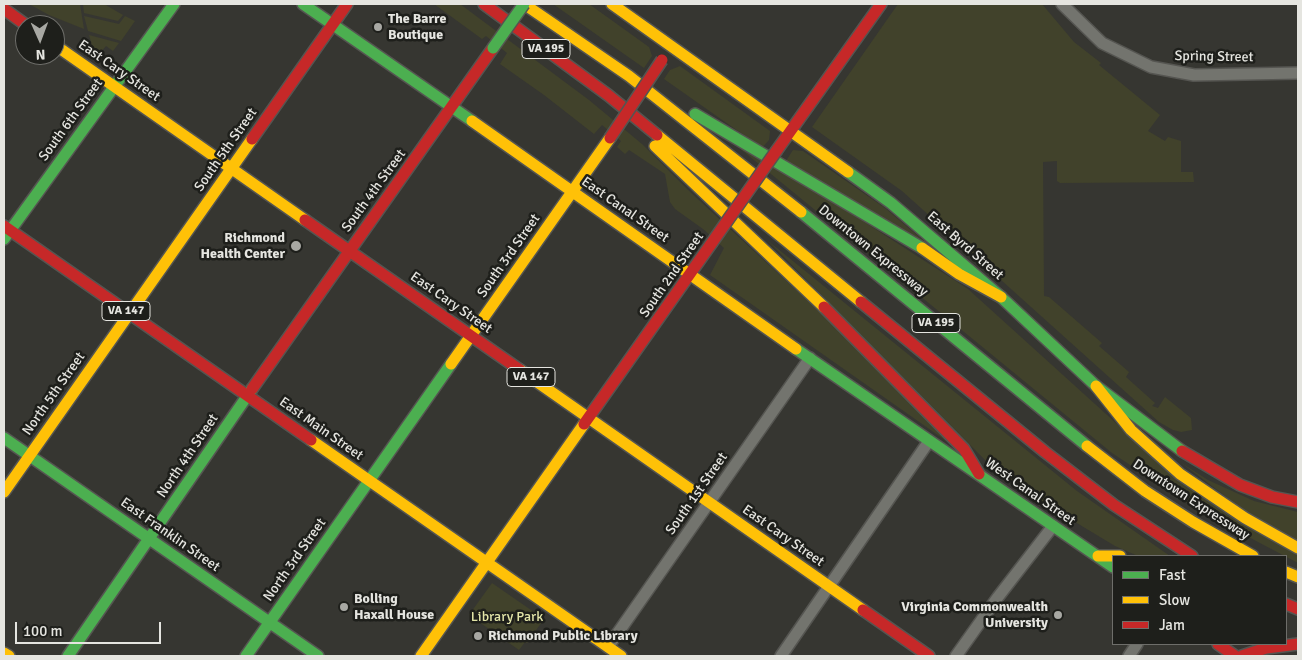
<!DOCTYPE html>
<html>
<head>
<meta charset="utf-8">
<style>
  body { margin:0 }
  #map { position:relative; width:1302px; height:660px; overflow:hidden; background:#363631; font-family:Signika,sans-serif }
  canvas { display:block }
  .frame { position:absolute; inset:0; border:5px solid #e5e5e0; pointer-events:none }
  .legend { position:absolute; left:1112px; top:555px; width:175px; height:90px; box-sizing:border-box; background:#1e1f1b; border:1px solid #6e6e6a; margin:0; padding:6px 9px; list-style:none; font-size:15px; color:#e5e5e0 }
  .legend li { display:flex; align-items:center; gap:10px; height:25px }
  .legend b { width:25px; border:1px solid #6e6e6a }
  .north { position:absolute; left:15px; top:15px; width:50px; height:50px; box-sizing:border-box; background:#1e1f1b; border:1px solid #6e6e6a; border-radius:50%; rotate:178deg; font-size:14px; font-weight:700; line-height:20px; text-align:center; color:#e5e5e0 }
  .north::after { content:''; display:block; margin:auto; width:18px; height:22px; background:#a8a8a3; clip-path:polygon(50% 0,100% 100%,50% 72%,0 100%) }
  .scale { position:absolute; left:15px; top:622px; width:146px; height:22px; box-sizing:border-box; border:2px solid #e5e5e0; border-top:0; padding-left:6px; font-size:15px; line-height:18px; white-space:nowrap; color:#e5e5e0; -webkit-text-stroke:4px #1e1f1b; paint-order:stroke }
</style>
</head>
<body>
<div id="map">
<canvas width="1302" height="660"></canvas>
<div class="frame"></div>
<ul class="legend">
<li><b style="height:6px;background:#4caf50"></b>Fast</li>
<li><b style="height:6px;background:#ffc107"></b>Slow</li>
<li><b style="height:6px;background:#c62828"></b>Jam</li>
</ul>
<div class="north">N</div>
<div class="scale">100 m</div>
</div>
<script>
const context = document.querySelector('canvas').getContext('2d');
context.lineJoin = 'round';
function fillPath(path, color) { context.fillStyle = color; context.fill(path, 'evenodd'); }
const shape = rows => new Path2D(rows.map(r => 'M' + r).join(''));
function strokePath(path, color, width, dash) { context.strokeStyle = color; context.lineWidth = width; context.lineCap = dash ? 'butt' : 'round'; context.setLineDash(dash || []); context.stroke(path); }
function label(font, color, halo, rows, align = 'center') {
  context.font = font + ' Signika,sans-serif'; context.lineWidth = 5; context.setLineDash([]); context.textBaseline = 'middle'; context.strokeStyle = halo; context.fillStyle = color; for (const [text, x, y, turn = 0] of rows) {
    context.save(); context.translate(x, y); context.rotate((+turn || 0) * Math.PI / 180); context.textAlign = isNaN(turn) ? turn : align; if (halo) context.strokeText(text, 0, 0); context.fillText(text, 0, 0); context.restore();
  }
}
fillPath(shape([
  [29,4,80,4,84,29,49,15],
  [83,4,104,4,123,15,118,21,84,13],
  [434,4,460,4,589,100,642,144,687,189,863,352,952,445,710,275,724,248,703,229,675,209,670,202,665,174,629,150,625,154,617,147,621,141,602,125,594,134,544,95,500,64,507,53,486,36,482,39],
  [553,4,589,4,649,47,652,56,644,68],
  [898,4,1042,4,1074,42,1101,63,1099,65,1160,115,1148,131,1165,141,1168,137,1181,141,1181,172,1193,172,1194,182,1060,183,1057,181,1057,161,1043,162,1044,296,1049,297,1102,343,1099,346,1129,372,1126,377,1155,403,1152,406,1158,408,1165,397,1191,418,1192,430,1181,432,1173,430,1159,422,902,191,812,127],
  [84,16,119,24,125,16,135,21,121,41,88,31],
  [89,35,119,43,113,51,106,46,100,53,93,49],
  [680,66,770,131,769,140,762,148,664,79,670,70],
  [727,138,846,210,968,289,1159,462,1298,552,1298,563,1199,511,1112,453],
  [793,150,803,151,885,208,930,246,786,161],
  [767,240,1077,491,1170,556,1138,556,1115,546,1027,493,986,461],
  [1180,462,1208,480,1254,501,1298,512,1298,543,1249,514],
  [492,583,544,619,527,643,525,642,519,650,469,615]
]), '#41422b');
const street = shape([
  [1062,4,1102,43,1151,67,1194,75,1298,73],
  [608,647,810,358],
  [781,656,929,441],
  [956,656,998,597,1053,526],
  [1129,656,1137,644]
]);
const fast = shape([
  [303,4,472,121],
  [695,114,922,248],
  [848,172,891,203,1001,297,1096,386,1182,451],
  [801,212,1087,446],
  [4,239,174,4],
  [796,349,1113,567],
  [4,438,318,656],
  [68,656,252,389],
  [246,656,451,364]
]);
const slow = shape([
  [524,4,629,76,801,212],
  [612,4,848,172],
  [55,45,305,220],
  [472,121,796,349],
  [657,135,861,302],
  [655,146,824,307],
  [922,248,959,274,1001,297],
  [451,364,610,138],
  [520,370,863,610],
  [1096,386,1131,430,1180,474,1245,518,1298,548],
  [311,440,621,656],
  [1087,446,1145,491,1193,522,1253,556],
  [4,492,252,139],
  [1098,556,1120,556],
  [1286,572,1298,577],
  [4,653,9,656],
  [421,656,584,424]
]);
const jam = shape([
  [484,4,608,95,657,135],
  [4,9,26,25],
  [252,139,347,4],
  [777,150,881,4],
  [305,220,520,370],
  [4,226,311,440],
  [861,302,1045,452,1114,505,1192,556],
  [824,307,964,449,979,474],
  [252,389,493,48],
  [584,424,711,244],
  [1182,451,1240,485,1272,497,1298,502],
  [1286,604,1298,609],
  [863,610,929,656],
  [1218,644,1235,656],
  [1242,656,1266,648,1298,644]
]);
strokePath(street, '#555551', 14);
strokePath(fast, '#555551', 14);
strokePath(slow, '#555551', 14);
strokePath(jam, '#555551', 14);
strokePath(street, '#73746e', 11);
strokePath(fast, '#4caf50', 11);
strokePath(slow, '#ffc107', 11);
strokePath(jam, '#c62828', 11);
const fastBridge = shape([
  [493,48,524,4]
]);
const jamBridge = shape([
  [610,138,662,60],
  [711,244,777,150]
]);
strokePath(fastBridge, '#555551', 14, []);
strokePath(jamBridge, '#555551', 14, []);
strokePath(fastBridge, '#4caf50', 11);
strokePath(jamBridge, '#c62828', 11);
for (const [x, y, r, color] of [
  [378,27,5,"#a8a8a3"],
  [296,246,6,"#a8a8a3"],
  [344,607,5,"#a8a8a3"],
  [1058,615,5,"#a8a8a3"],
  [478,636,5,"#a8a8a3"]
]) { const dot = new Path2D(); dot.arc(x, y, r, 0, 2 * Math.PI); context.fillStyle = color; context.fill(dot); strokePath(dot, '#1e1f1b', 2); }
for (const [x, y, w] of [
  [546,49,48],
  [126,311,48],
  [936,323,48],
  [531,377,48]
]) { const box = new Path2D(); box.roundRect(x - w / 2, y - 9.5, w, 19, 4); context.fillStyle = '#1e1f1b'; context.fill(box); strokePath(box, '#e5e5e0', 1); }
label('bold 12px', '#e5e5e0', null, [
  ["VA 195",546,49],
  ["VA 147",126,311],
  ["VA 195",936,323],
  ["VA 147",531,377]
]);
label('bold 14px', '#e5e5e0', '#1e1f1b', [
  ["The Barre",388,19],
  ["Boutique",388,35],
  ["Richmond",285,238,"right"],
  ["Health Center",285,254,"right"],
  ["Bolling",354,599],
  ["Haxall House",354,615],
  ["Virginia Commonwealth",1048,607,"right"],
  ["University",1048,623,"right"],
  ["Richmond Public Library",488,636]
], 'left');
label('14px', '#e5e5e0', '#1e1f1b', [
  ["Spring Street",1214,57,1],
  ["East Cary Street",119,71,35],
  ["South 6th Street",71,120,-54],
  ["South 5th Street",226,150,-55],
  ["South 4th Street",374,191,-54],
  ["East Canal Street",625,210,35],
  ["East Byrd Street",965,246,41],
  ["Downtown Expressway",873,251,39],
  ["South 3rd Street",509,256,-55],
  ["South 2nd Street",672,275,-55],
  ["East Cary Street",451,303,35],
  ["North 5th Street",54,394,-55],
  ["East Main Street",321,429,35],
  ["North 4th Street",188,456,-56],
  ["West Canal Street",1030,492,35],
  ["South 1st Street",697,494,-55],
  ["Downtown Expressway",1191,500,33],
  ["East Franklin Street",170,535,35],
  ["East Cary Street",783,536,35],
  ["North 3rd Street",295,560,-55]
]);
label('14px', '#e3e5a8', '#1e1f1b', [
  ["Library Park",507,617]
]);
</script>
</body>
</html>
